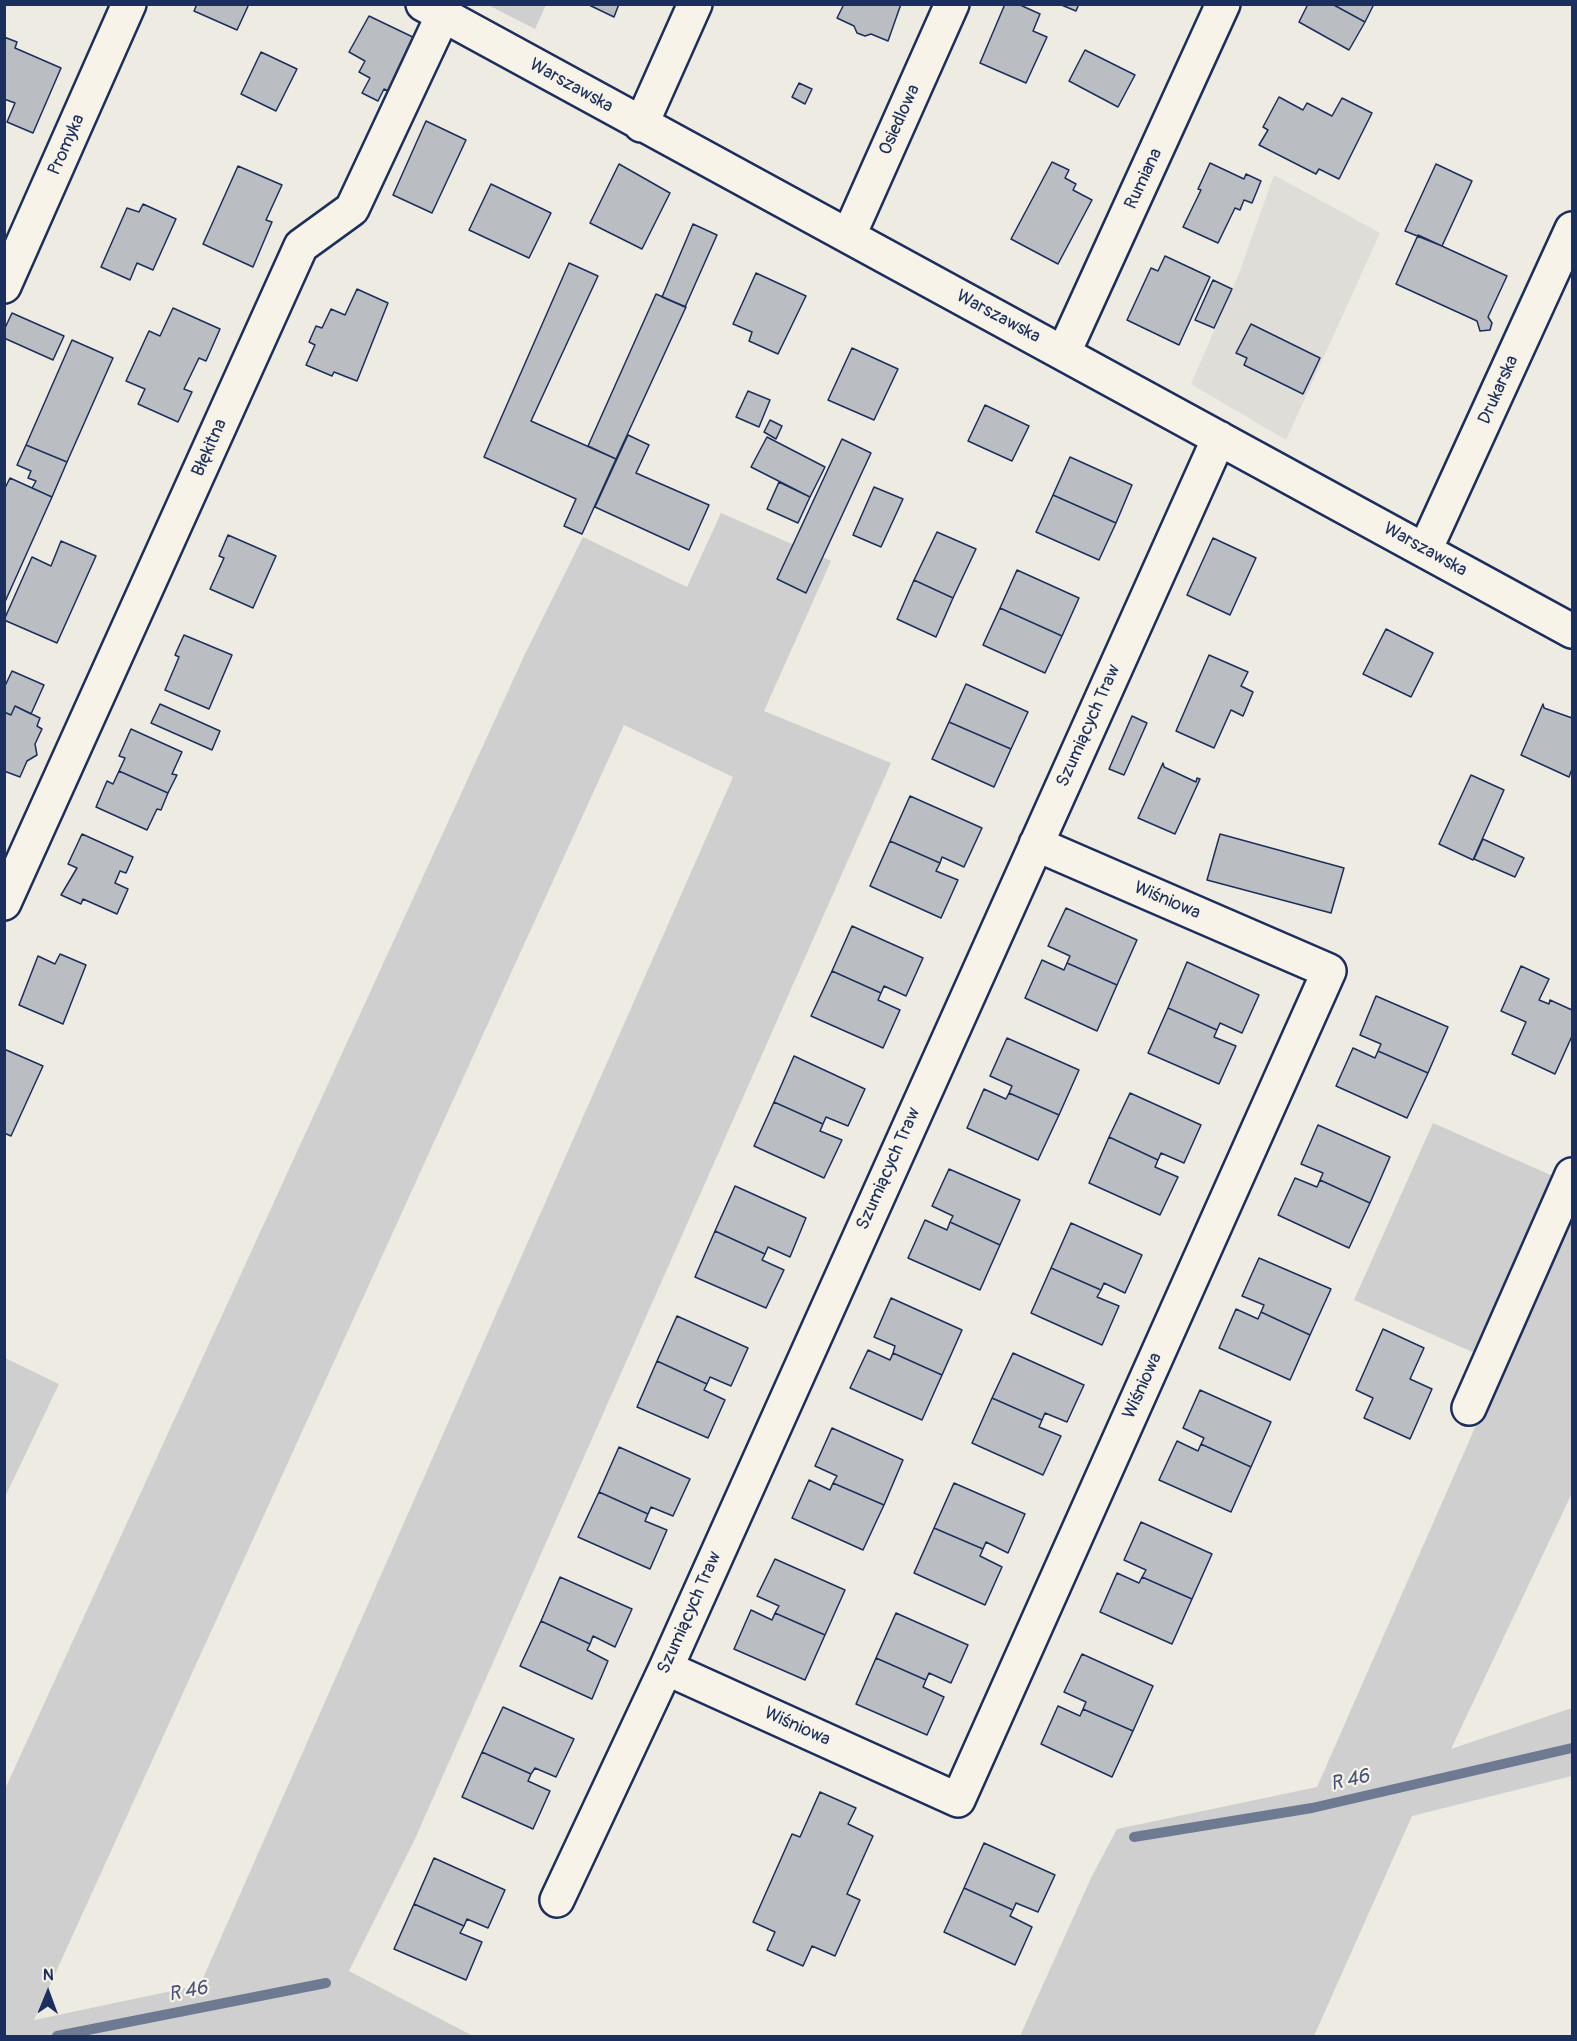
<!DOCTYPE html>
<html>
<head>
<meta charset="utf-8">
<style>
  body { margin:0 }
  #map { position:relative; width:1577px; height:2041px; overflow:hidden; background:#eeebe2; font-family:Pangolin,sans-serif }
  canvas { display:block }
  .frame { position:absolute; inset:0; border:6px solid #1b2f5e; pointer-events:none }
  .north { position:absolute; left:18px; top:1963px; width:60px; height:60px; -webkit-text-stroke:4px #f7f3e8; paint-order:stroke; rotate:1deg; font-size:16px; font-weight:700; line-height:24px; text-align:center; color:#1b2f5e }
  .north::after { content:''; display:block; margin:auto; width:21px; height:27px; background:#1b2f5e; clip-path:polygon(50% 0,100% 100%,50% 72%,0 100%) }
</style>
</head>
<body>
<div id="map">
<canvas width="1577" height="2041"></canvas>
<div class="frame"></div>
<div class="north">N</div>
</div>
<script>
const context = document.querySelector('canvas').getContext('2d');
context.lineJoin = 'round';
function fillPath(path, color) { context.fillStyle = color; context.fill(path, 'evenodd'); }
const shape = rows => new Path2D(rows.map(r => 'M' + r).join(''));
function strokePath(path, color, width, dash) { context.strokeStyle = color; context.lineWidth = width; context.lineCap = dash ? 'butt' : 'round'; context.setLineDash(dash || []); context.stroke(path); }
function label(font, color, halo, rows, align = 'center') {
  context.font = font + ' Pangolin,sans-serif'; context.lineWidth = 4.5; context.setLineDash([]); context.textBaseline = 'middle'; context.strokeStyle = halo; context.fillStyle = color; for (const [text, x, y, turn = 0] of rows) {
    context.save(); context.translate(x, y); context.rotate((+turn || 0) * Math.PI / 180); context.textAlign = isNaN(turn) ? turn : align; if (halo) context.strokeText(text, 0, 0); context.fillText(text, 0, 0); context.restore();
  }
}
fillPath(shape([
  [1274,175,1380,233,1286,440,1191,384,1238,276]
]), '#deddd8');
fillPath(shape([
  [488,5,546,5,535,29],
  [721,513,831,561,764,711,891,763,414,1841,349,1971,473,2036,5,2036,5,1789,525,654,583,537,687,587],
  [624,725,733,777,200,1985,34,2020],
  [1433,1123,1555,1177,1477,1354,1354,1300],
  [1572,1207,1572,1493,1451,1749,1572,1708,1572,1776,1412,1816,1314,2036,1020,2036,1091,1878,1117,1829,1317,1787],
  [5,1358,59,1384,5,1497]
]), '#cfcfcf');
strokePath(shape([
  [1134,1837,1312,1808,1572,1748],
  [57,2036,326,1983]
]), '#6e7992', 10);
const building = shape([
  [197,4,249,4,237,30,194,11,197,4],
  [587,4,619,4,614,17,587,4],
  [844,4,901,4,888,41,871,34,865,36,857,33,854,26,837,18,844,4],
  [1005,4,1018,4,1040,14,1033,31,1047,37,1026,83,980,63,1005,4],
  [1059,4,1079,4,1076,11,1059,4],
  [1308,4,1332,4,1365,22,1349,50,1299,22,1308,4],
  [1332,4,1374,4,1365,22,1332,4],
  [369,16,419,40,392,93,384,89,378,101,362,93,370,78,359,72,365,61,349,52,369,16],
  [4,37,17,42,15,48,61,68,33,133,7,122,15,103,4,99,4,37],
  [1085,50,1135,75,1118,107,1069,81,1085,50],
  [261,52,297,69,276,111,241,94,261,52],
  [799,83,812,89,805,104,792,97,799,83],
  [1279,97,1303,110,1307,103,1332,116,1342,98,1372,113,1339,179,1319,169,1316,174,1259,145,1268,130,1263,127,1279,97],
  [426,121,466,140,432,213,393,195,426,121],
  [1052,162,1069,170,1065,178,1076,184,1073,190,1092,200,1058,264,1011,239,1052,162],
  [1210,163,1244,179,1246,174,1261,181,1252,203,1244,200,1240,210,1235,208,1218,243,1183,227,1201,190,1198,189,1210,163],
  [619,164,670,193,642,249,590,223,619,164],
  [1436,164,1472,181,1442,246,1405,231,1436,164],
  [238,166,282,185,266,220,272,222,253,267,203,244,238,166],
  [491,184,551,213,529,258,469,230,491,184],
  [143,204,176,219,153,270,137,263,130,280,101,267,127,208,139,212,143,204],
  [693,224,717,235,685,307,662,297,693,224],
  [1418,235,1507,276,1488,317,1492,323,1490,330,1480,331,1477,321,1396,284,1418,235],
  [1165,256,1210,277,1179,345,1127,320,1151,268,1158,271,1165,256],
  [569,263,598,276,531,421,616,459,582,534,564,526,576,499,484,457,569,263],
  [756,273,806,296,778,354,749,341,752,332,733,324,756,273],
  [1213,280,1232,289,1214,328,1195,320,1213,280],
  [357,289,388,303,357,381,334,372,332,376,306,365,315,345,309,342,316,326,322,328,331,309,345,315,357,289],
  [656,294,686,307,616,459,588,446,656,294],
  [173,308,220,329,206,361,199,358,184,389,192,392,178,422,138,404,145,389,126,381,149,331,160,336,173,308],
  [12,313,64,336,53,360,4,338,4,330,12,313],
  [1251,324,1320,358,1303,394,1244,365,1247,358,1236,353,1251,324],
  [72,340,113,358,67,462,26,445,72,340],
  [852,348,898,369,874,420,828,400,852,348],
  [748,391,770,400,759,427,736,417,748,391],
  [985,405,1029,426,1012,461,968,441,985,405],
  [770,420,782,426,776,439,764,432,770,420],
  [628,435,649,445,636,473,709,505,689,550,595,507,628,435],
  [767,437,825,467,810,497,751,467,767,437],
  [842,439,871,453,806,593,777,579,842,439],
  [26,445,67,462,52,497,32,488,36,481,28,478,31,471,17,465,26,445],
  [1070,457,1132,485,1116,523,1053,495,1070,457],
  [10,478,52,497,4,604,4,490,10,478],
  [779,482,810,497,798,523,767,509,779,482],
  [874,487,903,499,881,547,853,535,874,487],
  [1053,495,1116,523,1099,560,1036,532,1053,495],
  [937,532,976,549,953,598,914,580,937,532],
  [228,535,276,556,253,608,210,589,224,558,219,556,228,535],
  [1213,538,1256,558,1230,615,1187,595,1213,538],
  [61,541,96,556,57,643,4,620,32,557,51,566,61,541],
  [1017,570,1079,598,1062,636,1000,608,1017,570],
  [914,580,953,598,936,637,897,619,914,580],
  [1000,608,1062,636,1045,673,983,645,1000,608],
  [1386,629,1433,653,1411,697,1363,674,1386,629],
  [184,635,232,655,209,709,165,690,179,657,175,655,184,635],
  [1209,655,1248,672,1241,686,1253,692,1243,716,1231,710,1214,748,1176,731,1209,655],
  [12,671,44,685,31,714,15,706,11,715,4,712,4,688,12,671],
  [966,684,1028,712,1011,749,949,722,966,684],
  [160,704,220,731,212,750,151,723,160,704],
  [1543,704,1544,708,1572,718,1572,769,1569,777,1521,755,1543,704],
  [15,706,40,718,37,726,42,729,35,744,37,755,27,761,20,777,4,771,4,712,11,715,15,706],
  [1132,716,1147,723,1124,775,1109,769,1132,716],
  [949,722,1011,749,994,787,932,759,949,722],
  [131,729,182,752,172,774,177,775,168,793,119,771,125,758,119,756,131,729],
  [1163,763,1164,767,1196,782,1197,778,1200,779,1175,834,1138,818,1163,763],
  [119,771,168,793,161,810,157,809,147,830,96,807,107,781,113,784,119,771],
  [1471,775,1504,790,1473,860,1439,844,1471,775],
  [910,796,982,828,964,867,942,857,940,863,890,841,910,796],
  [82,834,133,857,126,873,120,871,115,883,128,889,117,914,83,899,81,904,61,895,77,868,68,864,82,834],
  [1220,834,1344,868,1331,913,1207,880,1220,834],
  [1483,839,1524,858,1515,877,1474,859,1483,839],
  [890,841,940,863,936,871,958,880,941,918,870,886,890,841],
  [1066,908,1137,940,1117,985,1067,963,1070,956,1048,946,1066,908],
  [852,926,923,958,906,996,884,986,881,993,832,971,852,926],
  [60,954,86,965,63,1024,19,1005,38,956,55,964,60,954],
  [1042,960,1064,970,1067,963,1117,985,1097,1031,1025,998,1042,960],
  [1187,962,1259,995,1242,1033,1220,1023,1217,1030,1168,1008,1187,962],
  [1521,966,1549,979,1539,1000,1549,1004,1550,1000,1572,1010,1572,1036,1555,1074,1512,1054,1526,1022,1501,1011,1521,966],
  [832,971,881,993,878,1000,900,1010,883,1048,811,1016,832,971],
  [1376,996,1448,1027,1428,1073,1378,1051,1381,1044,1360,1035,1376,996],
  [1168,1008,1217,1030,1214,1037,1236,1046,1219,1084,1148,1053,1168,1008],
  [1007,1038,1079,1070,1059,1115,1009,1093,1012,1086,990,1076,1007,1038],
  [1353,1048,1375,1058,1378,1051,1428,1073,1407,1118,1336,1086,1353,1048],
  [4,1049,43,1066,11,1136,4,1133,4,1049],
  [794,1056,865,1089,848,1126,826,1117,823,1124,774,1102,794,1056],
  [984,1089,1006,1099,1009,1093,1059,1115,1038,1160,967,1128,984,1089],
  [1130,1093,1201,1125,1184,1163,1161,1153,1158,1160,1109,1137,1130,1093],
  [774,1102,823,1124,820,1131,842,1140,824,1178,754,1146,774,1102],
  [1318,1125,1390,1157,1370,1203,1320,1180,1323,1173,1301,1164,1318,1125],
  [1109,1137,1158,1160,1155,1167,1178,1177,1160,1215,1089,1183,1109,1137],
  [949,1169,1020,1200,1000,1245,950,1222,953,1216,932,1206,949,1169],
  [1295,1178,1317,1187,1320,1180,1370,1203,1349,1248,1278,1215,1295,1178],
  [735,1186,806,1218,790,1257,768,1247,765,1254,715,1231,735,1186],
  [925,1220,947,1230,950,1222,1000,1245,980,1290,908,1258,925,1220],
  [1071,1223,1142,1255,1125,1293,1104,1283,1101,1290,1051,1268,1071,1223],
  [715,1231,765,1254,762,1260,784,1270,766,1308,695,1277,715,1231],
  [1259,1258,1331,1289,1310,1335,1261,1312,1264,1305,1242,1296,1259,1258],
  [1051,1268,1101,1290,1097,1297,1119,1306,1102,1345,1031,1313,1051,1268],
  [891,1298,962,1330,942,1375,893,1353,895,1346,874,1337,891,1298],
  [1236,1309,1258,1319,1261,1312,1310,1335,1290,1380,1219,1348,1236,1309],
  [677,1316,748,1348,731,1386,710,1377,707,1384,657,1361,677,1316],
  [1383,1329,1424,1348,1410,1379,1432,1389,1410,1439,1364,1418,1373,1398,1356,1390,1383,1329],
  [868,1350,890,1360,893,1353,942,1375,922,1420,850,1388,868,1350],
  [1013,1353,1084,1385,1067,1422,1045,1413,1042,1420,992,1398,1013,1353],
  [657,1361,707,1384,704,1390,725,1400,708,1438,637,1407,657,1361],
  [1200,1390,1271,1422,1251,1467,1201,1444,1204,1438,1183,1428,1200,1390],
  [992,1398,1042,1420,1039,1427,1061,1436,1043,1475,972,1443,992,1398],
  [832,1428,903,1460,884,1505,833,1483,837,1476,815,1466,832,1428],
  [1177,1441,1198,1451,1201,1444,1251,1467,1231,1512,1159,1480,1177,1441],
  [619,1447,690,1479,673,1516,651,1507,648,1514,599,1492,619,1447],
  [809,1480,830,1490,833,1483,884,1505,863,1550,792,1518,809,1480],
  [954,1483,1025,1514,1008,1553,986,1542,983,1549,934,1528,954,1483],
  [599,1492,648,1514,645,1521,667,1530,650,1569,578,1537,599,1492],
  [1141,1522,1212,1554,1192,1599,1142,1577,1146,1570,1124,1560,1141,1522],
  [934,1528,983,1549,980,1556,1002,1567,985,1605,914,1573,934,1528],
  [775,1559,845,1590,825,1635,775,1613,779,1606,757,1596,775,1559],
  [1117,1573,1139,1583,1142,1577,1192,1599,1172,1644,1100,1612,1117,1573],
  [560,1577,632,1609,615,1647,593,1636,590,1644,541,1621,560,1577],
  [751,1610,772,1620,775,1613,825,1635,805,1680,734,1649,751,1610],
  [896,1613,968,1645,951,1683,929,1673,926,1680,876,1658,896,1613],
  [541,1621,590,1644,587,1650,608,1661,592,1699,520,1666,541,1621],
  [1082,1654,1153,1686,1133,1731,1083,1709,1086,1702,1064,1692,1082,1654],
  [876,1658,926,1680,923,1687,944,1697,927,1735,856,1704,876,1658],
  [1058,1706,1080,1716,1083,1709,1133,1731,1112,1777,1041,1744,1058,1706],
  [503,1707,574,1739,556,1777,535,1768,531,1774,482,1752,503,1707],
  [482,1752,531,1774,528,1781,550,1791,533,1829,462,1797,482,1752],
  [820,1792,856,1808,848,1824,873,1836,847,1894,860,1900,835,1956,812,1946,803,1966,767,1950,775,1932,753,1922,792,1834,800,1837,820,1792],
  [984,1843,1055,1875,1038,1912,1016,1903,1013,1910,964,1888,984,1843],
  [434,1858,505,1890,488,1928,467,1919,464,1926,414,1904,434,1858],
  [964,1888,1013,1910,1010,1916,1032,1927,1015,1965,944,1932,964,1888],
  [414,1904,464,1926,460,1933,482,1942,466,1980,394,1949,414,1904]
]);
fillPath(building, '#babdc2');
strokePath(building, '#1b2f5e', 1.5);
const minor = shape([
  [423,4,1572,631],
  [641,125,695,4],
  [849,235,952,4],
  [4,286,129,4],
  [1064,352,1223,4],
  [1425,550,1572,229],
  [4,903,301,246,352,209,443,15],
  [1469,1408,1572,1175],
  [666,1668,958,1800,1329,971,1036,844],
  [557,1900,666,1668,1219,438]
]);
strokePath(minor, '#1b2f5e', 38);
strokePath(minor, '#f7f3e8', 33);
label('18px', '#1b2f5e', '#f7f3e8', [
  ["Warszawska",571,86,29],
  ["Osiedlowa",900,120,-66],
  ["Promyka",67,145,-66],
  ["Rumiana",1144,179,-65],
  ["Warszawska",998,317,28],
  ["Drukarska",1499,390,-66],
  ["Błękitna",210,448,-66],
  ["Warszawska",1425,550,29],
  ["Szumiących Traw",1089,726,-66],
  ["Wiśniowa",1167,901,23],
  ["Szumiących Traw",889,1169,-66],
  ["Wiśniowa",1143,1386,-66],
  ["Szumiących Traw",690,1613,-66],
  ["Wiśniowa",797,1727,24]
]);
label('italic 20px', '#455478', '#f7f3e8', [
  ["R 46",1350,1781,-13],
  ["R 46",188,1992,-11]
]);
</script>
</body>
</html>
